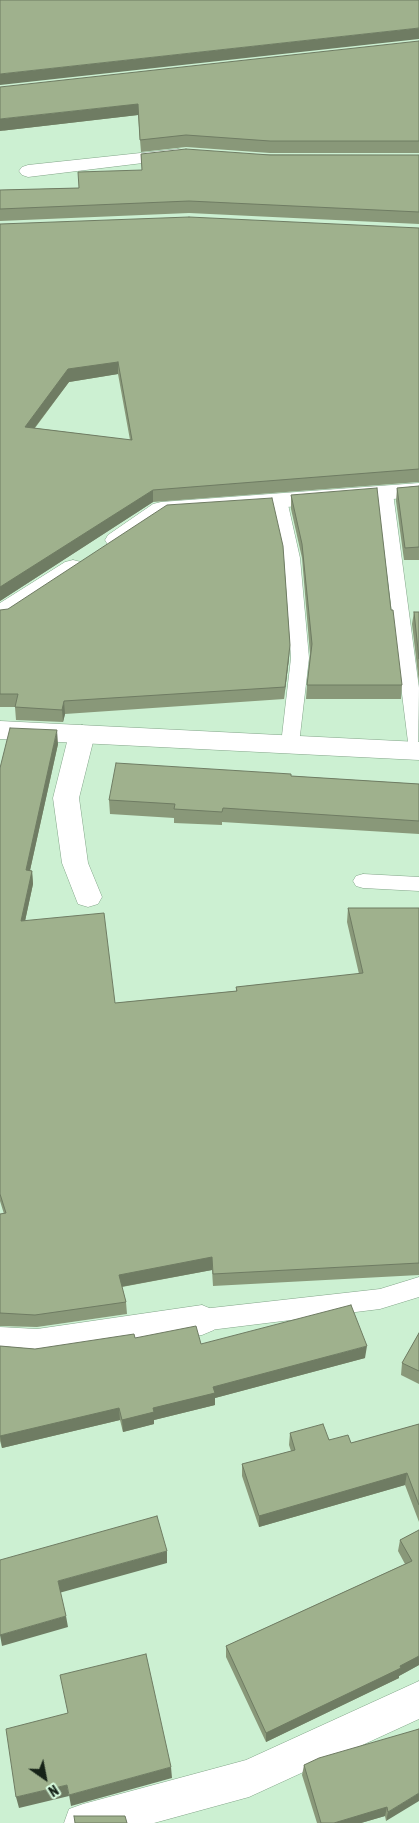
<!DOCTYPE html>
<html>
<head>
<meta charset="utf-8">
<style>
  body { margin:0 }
  #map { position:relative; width:419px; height:1823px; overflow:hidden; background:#ccf0d2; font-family:"Asap Condensed",sans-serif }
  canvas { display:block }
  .north { position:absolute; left:20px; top:1753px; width:50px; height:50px; -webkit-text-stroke:4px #d9fddf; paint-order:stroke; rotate:147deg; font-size:14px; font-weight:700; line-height:20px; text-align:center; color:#162318 }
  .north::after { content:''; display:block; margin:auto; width:18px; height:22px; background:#162318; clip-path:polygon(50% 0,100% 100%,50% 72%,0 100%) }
</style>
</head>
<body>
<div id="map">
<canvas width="419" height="1823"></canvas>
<div class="north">N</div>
</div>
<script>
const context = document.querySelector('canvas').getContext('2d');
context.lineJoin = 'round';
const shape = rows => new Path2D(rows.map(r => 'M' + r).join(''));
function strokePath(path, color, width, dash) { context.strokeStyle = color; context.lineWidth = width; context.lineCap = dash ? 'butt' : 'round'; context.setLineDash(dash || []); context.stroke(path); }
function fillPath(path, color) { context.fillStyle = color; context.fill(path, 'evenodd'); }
const lane = shape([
  [385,488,391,489,393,493,419,688,418,756,411,755,409,750,377,493,379,489,385,488],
  [279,495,285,496,287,500,300,558,309,658,299,744,297,749,290,750,283,749,281,744,291,658,284,558,271,500,273,496,279,495],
  [363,874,419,877,419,891,363,888,356,886,353,881,356,876,363,874],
  [419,1277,419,1297,380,1309,202,1331,194,1327,190,1320,194,1313,202,1309,380,1289,419,1277]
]);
const street = shape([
  [178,149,184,150,187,154,184,158,28,177,22,175,19,171,22,167,28,165,178,149],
  [419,483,419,497,167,516,124,545,116,547,108,545,105,540,108,535,153,504,161,502,419,483],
  [73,560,81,562,85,567,81,572,8,620,0,622,0,603,65,562,73,560],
  [82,725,91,728,95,734,79,798,88,863,102,897,98,904,88,907,78,904,62,863,53,798,69,734,73,728,82,725],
  [202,1305,214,1310,218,1320,214,1330,202,1335,37,1359,0,1357,0,1327,37,1329,202,1305],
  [419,1681,419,1719,249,1797,154,1823,64,1823,69,1809,83,1804,246,1760,419,1681]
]);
const secondary = shape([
  [0,721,419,742,419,760,0,739,0,721]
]);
strokePath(lane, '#83a589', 1);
strokePath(street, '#83a589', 1);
strokePath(secondary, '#83a589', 1);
fillPath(lane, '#fff');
fillPath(street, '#fff');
fillPath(secondary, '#fff');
fillPath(shape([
  [419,41,419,153,270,153,186,147,141,152,138,115,0,131],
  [141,154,419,155,419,224,189,213,0,221,0,190,79,188,142,170],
  [0,224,419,228,419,482,153,502,0,601],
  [118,374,130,440,35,428,69,382],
  [419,486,419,560,404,560,396,501,397,488],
  [291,495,402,685,401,699,306,699,307,685,310,654,302,558,291,509],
  [0,610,289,658,284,699,65,714,63,722,16,720,15,707,0,707],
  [414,612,419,612,419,683,412,624],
  [58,744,30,870,32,871,33,884,25,921,115,1003,236,991,236,987,359,974,347,922,348,908,419,908,419,1275,213,1286,212,1270,122,1287,126,1302,127,1314,37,1327,0,1326,0,1214,4,1214,0,1201,0,768],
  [291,776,419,784,419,834,222,822,222,825,174,823,174,818,110,814,109,800],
  [419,1333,419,1384,401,1375,402,1363],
  [135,1338,201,1344,365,1358,215,1398,215,1405,154,1420,154,1424,123,1432,120,1420,2,1448,0,1441,0,1346,35,1349],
  [419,1424,419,1522,405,1485,259,1527,242,1476,242,1464,291,1451,289,1445,290,1433,351,1443],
  [419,1530,419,1665,399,1676,399,1678,266,1742,226,1657,226,1646,405,1564,398,1551,400,1540],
  [419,1729,386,1821,385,1816,361,1823,317,1823,302,1775,304,1765]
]), '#899879');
fillPath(shape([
  [419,28,419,39,0,85,0,74],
  [138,104,138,115,0,131,0,119],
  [118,362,118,374,69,382,26,439,25,427,68,369],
  [153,490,153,502,0,601,0,587],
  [290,645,289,658,284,699,285,687],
  [64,701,65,714,63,722,62,710],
  [57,730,58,744,27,884,26,870],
  [32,871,33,884,22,935,21,921],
  [212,1257,212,1270,120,1287,119,1275],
  [367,1346,365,1358,215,1398,215,1405,154,1420,154,1424,123,1432,122,1420,153,1408,213,1387],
  [119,1408,120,1420,2,1448,0,1436],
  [407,1473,405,1485,259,1527,259,1516],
  [167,1551,167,1563,59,1593,58,1581],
  [66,1616,68,1627,2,1646,0,1635],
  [419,1656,419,1665,399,1676,399,1678,266,1742,266,1733],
  [171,1767,172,1778,71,1806,69,1795],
  [67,1785,69,1796,19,1808,16,1797],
  [419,1793,419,1801,386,1821,388,1812],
  [387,1807,385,1816,361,1823,334,1823]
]), '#6f7c63');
const building = shape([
  [0,0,419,0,419,28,0,74,0,0],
  [419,41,419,141,270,141,186,135,140,140,138,104,0,119,0,87,419,41],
  [186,149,270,155,419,155,419,212,189,201,0,209,0,190,79,188,78,172,142,170,141,154,186,149],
  [189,217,419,228,419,469,153,490,0,587,0,224,189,217],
  [118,362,132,440,25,427,68,369,118,362],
  [419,486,419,547,405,548,397,488,419,486],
  [377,488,391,610,393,610,402,685,307,685,312,644,302,544,291,495,377,488],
  [272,498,283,546,290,645,285,687,64,701,62,710,15,707,18,694,0,694,0,610,8,609,167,505,272,498],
  [414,612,419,612,419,659,414,612],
  [10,728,57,730,26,870,32,871,21,921,104,913,115,1003,237,991,236,987,363,973,348,908,419,908,419,1263,213,1274,212,1257,119,1275,126,1302,35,1315,0,1313,0,1214,6,1213,0,1194,0,768,10,728],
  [116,763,291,774,291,776,419,784,419,821,223,808,222,812,174,809,175,804,109,800,116,763],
  [351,1305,367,1346,213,1387,215,1393,153,1408,154,1412,122,1420,119,1408,0,1436,0,1346,35,1349,134,1334,135,1338,196,1326,201,1344,351,1305],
  [419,1333,419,1371,402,1363,419,1333],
  [323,1424,329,1440,348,1435,351,1443,419,1424,419,1505,407,1473,259,1516,242,1464,295,1450,290,1433,323,1424],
  [157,1516,167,1551,58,1581,66,1616,0,1635,0,1560,157,1516],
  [419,1530,419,1656,400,1666,401,1668,266,1733,226,1646,412,1561,400,1540,419,1530],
  [146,1654,171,1767,69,1795,67,1785,16,1797,6,1729,68,1713,60,1675,146,1654],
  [419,1729,419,1793,388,1812,387,1807,334,1823,321,1823,304,1765,319,1758,419,1729],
  [74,1816,125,1816,127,1823,75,1823,74,1816]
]);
fillPath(building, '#9fb18d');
strokePath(building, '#6f7c63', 1);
</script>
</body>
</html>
